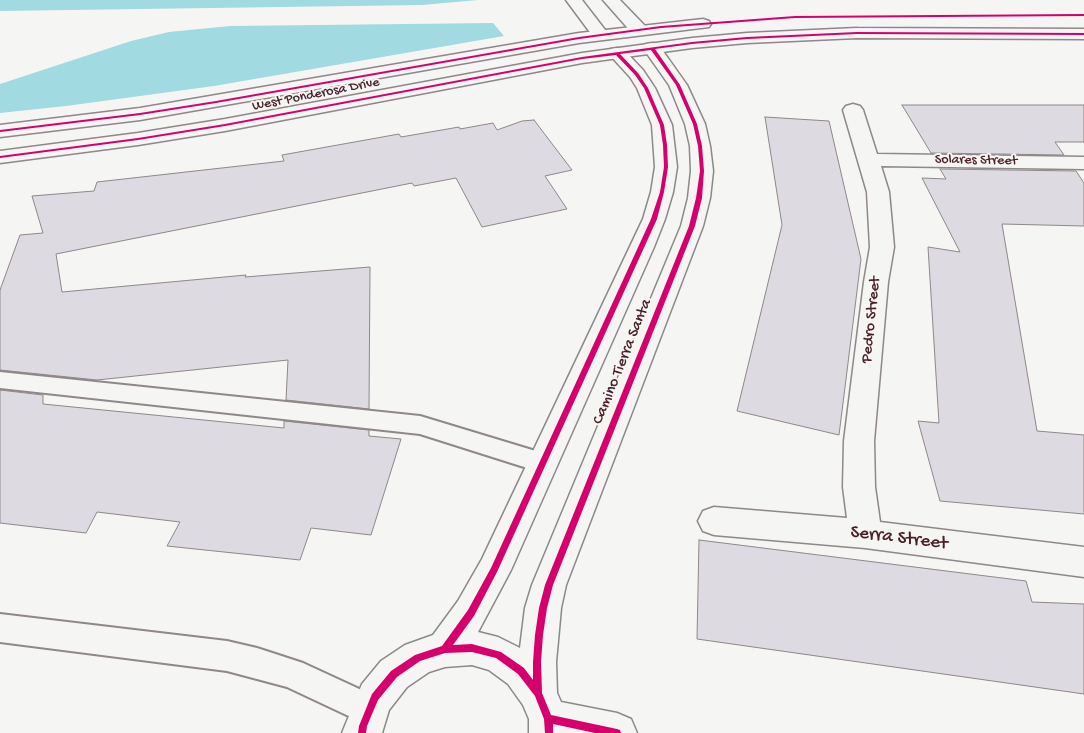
<!DOCTYPE html>
<html>
<head>
<meta charset="utf-8">
<style>
  body { margin:0 }
  canvas { display:block; background:#f5f5f3 }
</style>
</head>
<body>
<canvas width="1084" height="733"></canvas>
<script>
const context = document.querySelector('canvas').getContext('2d');
context.lineJoin = 'round';
function fillPath(path, color) { context.fillStyle = color; context.fill(path, 'evenodd'); }
const shape = rows => new Path2D(rows.map(r => 'M' + r).join(''));
function strokePath(path, color, width, dash) { context.strokeStyle = color; context.lineWidth = width; context.lineCap = dash ? 'butt' : 'round'; context.setLineDash(dash || []); context.stroke(path); }
function label(font, color, halo, rows, align = 'center') {
  context.font = font + ' "Gochi Hand",sans-serif'; context.lineWidth = 4; context.setLineDash([]); context.textBaseline = 'middle'; context.strokeStyle = halo; context.fillStyle = color; for (const [text, x, y, turn = 0] of rows) {
    context.save(); context.translate(x, y); context.rotate((+turn || 0) * Math.PI / 180); context.textAlign = isNaN(turn) ? turn : align; if (halo) context.strokeText(text, 0, 0); context.fillText(text, 0, 0); context.restore();
  }
}
fillPath(shape([
  [0,0,478,0,422,5,0,11],
  [493,23,504,36,214,86,66,106,0,113,0,84,131,41,169,32,230,26]
]), '#a2dae1');
const building = shape([
  [902,105,1084,105,1084,142,1055,142,1064,155,931,153,902,105],
  [765,117,829,121,861,259,839,435,737,411,782,225,765,117],
  [534,120,572,170,545,176,567,209,482,227,456,178,414,186,412,183,56,254,62,292,246,275,245,277,370,267,369,409,286,400,288,360,97,380,0,370,0,290,20,235,43,233,32,196,94,191,97,182,284,161,282,155,399,134,401,137,459,127,460,129,493,123,497,130,522,121,534,120],
  [940,169,1076,171,1084,183,1084,226,1002,224,1037,431,1084,435,1084,514,940,501,918,421,939,423,928,247,960,252,922,178,946,179,940,169],
  [0,390,43,395,43,404,284,428,284,421,369,430,369,436,401,439,371,535,311,528,300,560,167,546,180,522,97,512,86,533,0,523,0,390],
  [699,540,1026,581,1032,602,1084,604,1084,694,697,639,699,540]
]);
fillPath(building, '#dedae2');
strokePath(building, '#8f8788', 1);
const lane = shape([
  [0,372,420,416,552,456,556,463,552,470,543,473,420,434,0,388,0,372],
  [0,614,227,641,257,648,303,663,381,699,386,710,381,721,370,726,287,687,227,671,0,642,0,614]
]);
const street = shape([
  [566,0,582,0,609,35,607,39,595,39,566,0],
  [603,0,620,0,645,26,647,30,645,34,633,34,603,0],
  [652,43,658,44,687,85,705,124,710,146,713,171,710,198,703,226,566,585,561,608,556,662,557,693,561,702,617,713,631,719,637,733,529,733,529,719,523,705,508,684,489,670,472,665,445,667,429,672,407,687,389,710,382,733,342,733,362,684,381,661,405,645,433,635,458,601,482,559,643,219,651,192,655,167,652,125,637,88,630,77,608,53,611,49,617,48,623,49,643,70,655,88,672,125,677,167,673,192,665,219,654,247,511,570,478,632,498,637,520,648,525,608,532,585,681,226,688,198,691,171,690,146,685,124,669,85,643,48,646,44,652,43],
  [853,104,860,106,863,110,877,154,1084,157,1084,169,881,166,889,192,894,247,888,282,874,441,875,487,880,522,1084,547,1084,577,865,548,714,535,703,531,698,521,703,511,714,507,847,518,843,487,844,441,864,282,870,247,867,192,843,110,846,106,853,104]
]);
const secondary = shape([
  [703,19,709,21,711,24,709,27,579,43,140,120,0,137,0,125,140,108,579,33,703,19],
  [857,28,1084,29,1084,39,857,38,747,43,692,48,582,63,225,131,138,145,0,163,0,151,138,133,225,119,582,53,692,38,747,33,857,28]
]);
strokePath(lane, '#8f8788', 4);
strokePath(street, '#8f8788', 3);
strokePath(secondary, '#8f8788', 3);
fillPath(lane, '#f5f5f3');
fillPath(street, '#f5f5f3');
fillPath(secondary, '#f5f5f3');
fillPath(shape([
  [1084,14,1084,16,795,18,661,28,579,39,216,103,140,115,0,132,0,130,140,113,216,101,579,37,661,26,795,16,1084,14],
  [857,32,1084,33,1084,35,857,34,747,39,692,44,655,49,680,85,697,124,702,146,704,171,702,198,695,226,553,585,547,608,543,635,541,662,542,693,551,715,617,729,620,730,621,733,595,733,553,724,553,733,545,733,544,719,535,696,518,674,496,658,472,652,445,653,420,661,397,677,378,700,367,726,366,733,358,733,359,726,372,694,391,671,415,655,442,646,468,610,491,568,651,219,660,192,664,167,663,145,660,125,644,88,635,75,616,55,582,59,225,126,138,140,0,158,0,156,138,138,225,124,582,57,692,42,747,37,857,32],
  [651,50,676,85,693,124,698,146,700,171,696,198,689,226,545,585,539,608,535,635,533,662,533,680,524,668,501,652,472,644,453,645,474,616,497,572,657,219,664,192,668,167,667,145,664,125,648,88,638,73,620,54,651,50]
]), '#d6006c');
label('14px', '#4a1f2b', '#f6f6f2', [
  ["West Ponderosa Drive",316,95,-11],
  ["Solares Street",976,161,1]
]);
label('16px', '#4a1f2b', '#f6f6f2', [
  ["Pedro Street",872,320,-84],
  ["Camino Tierra Santa",623,362,-68]
]);
label('19px', '#4a1f2b', '#f6f6f2', [
  ["Serra Street",899,539,7]
]);
</script>
</body>
</html>
